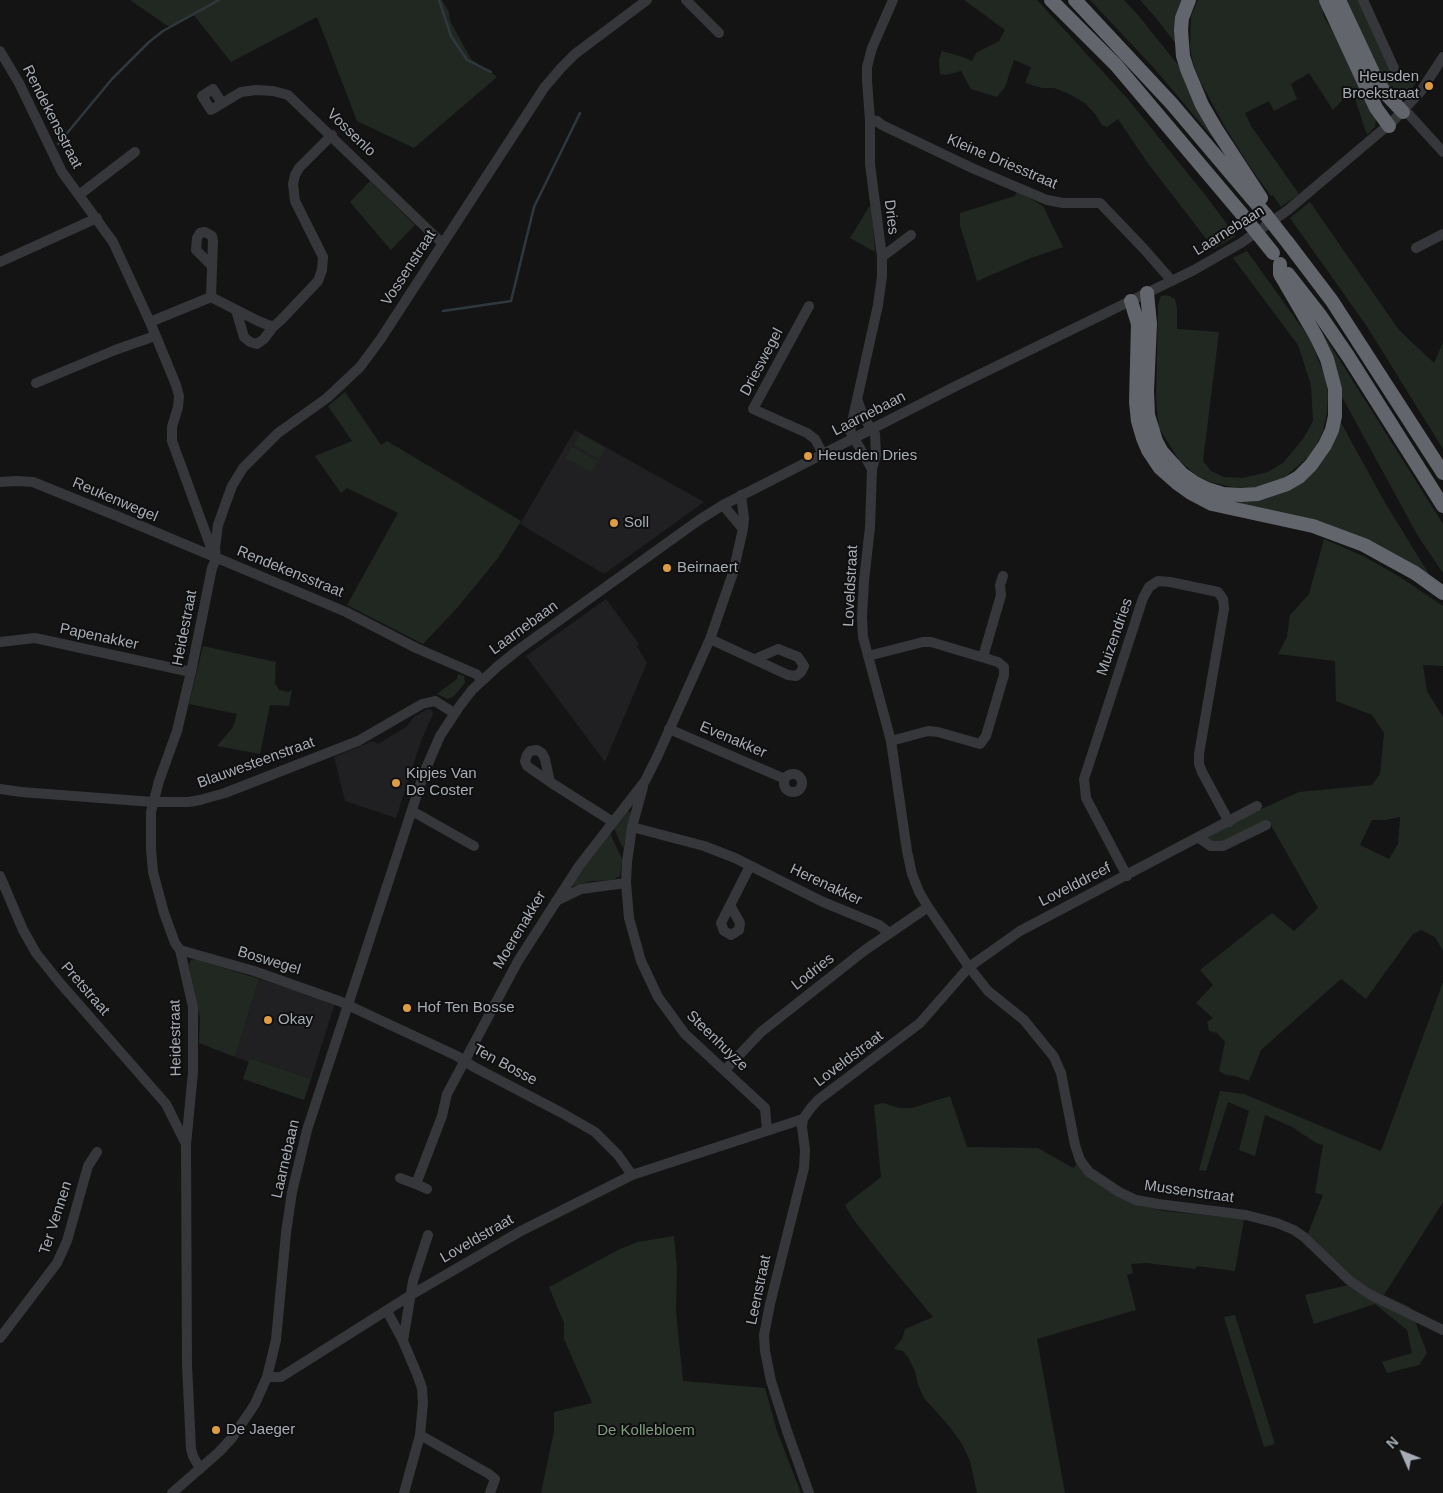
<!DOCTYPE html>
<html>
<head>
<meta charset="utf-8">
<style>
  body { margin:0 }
  #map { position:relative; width:1443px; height:1493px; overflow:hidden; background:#141415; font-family:Arial,sans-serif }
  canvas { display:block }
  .north { position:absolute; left:1378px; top:1428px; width:50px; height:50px; -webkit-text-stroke:4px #0f0f10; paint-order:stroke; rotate:314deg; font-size:14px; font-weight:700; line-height:20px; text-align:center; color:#a7acb4 }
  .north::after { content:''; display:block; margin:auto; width:18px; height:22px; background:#a7acb4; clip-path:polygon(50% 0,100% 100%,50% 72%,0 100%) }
</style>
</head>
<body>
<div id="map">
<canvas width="1443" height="1493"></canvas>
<div class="north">N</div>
</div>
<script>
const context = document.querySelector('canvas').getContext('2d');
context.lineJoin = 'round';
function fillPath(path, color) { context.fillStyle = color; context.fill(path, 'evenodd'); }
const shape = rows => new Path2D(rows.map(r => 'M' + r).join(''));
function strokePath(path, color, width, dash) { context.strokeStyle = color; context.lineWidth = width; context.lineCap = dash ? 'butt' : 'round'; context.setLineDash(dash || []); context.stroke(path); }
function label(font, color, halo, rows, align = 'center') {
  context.font = font + ' Arial,sans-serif'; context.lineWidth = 4; context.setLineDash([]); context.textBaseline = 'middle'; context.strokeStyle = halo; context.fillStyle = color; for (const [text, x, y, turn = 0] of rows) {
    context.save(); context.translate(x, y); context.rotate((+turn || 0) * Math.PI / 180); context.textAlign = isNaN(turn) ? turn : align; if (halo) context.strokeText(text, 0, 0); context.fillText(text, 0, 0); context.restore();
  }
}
fillPath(shape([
  [575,430,704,502,604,574,520,524],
  [606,599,639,644,637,646,647,663,605,762,526,656],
  [428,709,432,710,433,714,421,741,396,818,345,801,334,757,373,741,378,744,406,727,414,717],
  [259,979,335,1003,311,1079,250,1058,249,1062,235,1057]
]), '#202022');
fillPath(shape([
  [130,0,442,0,449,12,450,21,471,59,497,77,414,148,357,121,317,17,231,62,193,14,169,27],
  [964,0,1037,0,1127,98,1206,196,1236,236,1214,249,1147,162,1118,119,1107,127,1102,125,1096,115,1085,103,1067,93,1054,88,1042,88,1025,83,1031,67,1014,60,1005,87,997,97,971,89,961,71,946,75,940,74,939,59,942,51,963,57,972,61,976,53,999,41,1005,30],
  [1090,0,1124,0,1138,15,1178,65,1216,138,1214,139,1153,67],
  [1140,0,1184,0,1179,48,1156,18],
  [1198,0,1318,0,1325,10,1323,12,1324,17,1350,61,1376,120,1375,127,1367,135,1352,90,1333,110,1309,73,1291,84,1297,99,1274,111,1269,101,1245,113,1251,126,1299,194,1281,207,1273,195,1271,196,1250,167,1225,127,1199,79,1193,63,1190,47,1191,16],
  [1347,0,1360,0,1394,72,1399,77,1408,81,1422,74,1408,94,1403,96,1397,96,1386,88],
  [370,181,415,225,391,250,350,202],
  [1017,191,1043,206,1063,247,1031,258,977,281,960,225,960,213,1015,196],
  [1310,202,1399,330,1434,363,1443,343,1443,449,1366,325,1290,218],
  [869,207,871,207,872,212,875,252,850,238],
  [1247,251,1310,339,1325,377,1328,393,1327,413,1323,431,1317,444,1307,458,1285,477,1265,485,1248,488,1232,487,1210,482,1197,476,1179,460,1159,428,1156,400,1158,305,1161,296,1167,295,1175,299,1177,308,1177,329,1219,332,1203,461,1211,471,1224,477,1242,478,1268,472,1283,463,1303,439,1313,421,1311,385,1298,345,1233,258],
  [1322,332,1443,524,1443,573,1418,536,1340,393,1319,333],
  [345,392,381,445,387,441,521,521,498,558,458,607,423,644,347,605,398,513,347,488,341,493,315,456,352,441,328,406],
  [1339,419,1384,501,1432,579,1391,553,1238,506,1196,488,1285,491],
  [580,434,605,448,599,459,574,445],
  [572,447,598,461,591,472,566,458],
  [1324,539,1363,556,1400,577,1443,606,1443,666,1423,665,1427,691,1443,717,1443,951,1435,937,1421,930,1413,934,1366,999,1341,979,1261,1050,1249,1081,1235,1076,1226,1075,1219,1071,1225,1042,1217,1033,1209,1031,1207,1022,1213,1018,1196,1003,1213,985,1200,970,1272,913,1294,931,1318,908,1268,820,1251,830,1224,843,1213,842,1207,838,1257,811,1299,792,1372,785,1380,774,1384,733,1372,715,1336,701,1335,661,1278,654,1287,637,1290,615,1309,594],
  [1400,817,1398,844,1389,859,1360,845,1372,820,1385,820],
  [203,646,276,662,275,683,279,690,288,692,292,690,289,706,270,705,260,754,217,746,233,727,237,714,189,704],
  [458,674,464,676,465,683,454,696,448,699,437,694,457,679],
  [628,811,631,812,623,849,614,828],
  [610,833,622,859,620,876,612,880,591,881,571,887,570,885],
  [196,959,259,979,235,1057,199,1043,200,1018,189,965,191,960],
  [1443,982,1443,1202,1384,1295,1410,1307,1427,1353,1419,1365,1387,1373,1382,1362,1412,1353,1407,1330,1375,1304,1314,1324,1305,1295,1349,1285,1344,1270,1307,1236,1323,1195,1315,1193,1323,1145,1316,1143,1292,1127,1265,1115,1255,1156,1239,1150,1249,1111,1228,1102,1206,1171,1199,1170,1220,1091,1244,1094,1381,1151],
  [250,1058,311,1079,304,1100,243,1079],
  [950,1096,967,1147,1038,1148,1073,1168,1078,1163,1131,1203,1164,1211,1244,1219,1235,1271,1197,1266,1195,1269,1147,1263,1131,1264,1133,1273,1127,1275,1136,1310,1037,1339,1065,1493,977,1493,970,1461,962,1444,949,1426,924,1398,918,1385,915,1371,908,1357,903,1351,894,1349,902,1339,905,1329,933,1317,883,1257,853,1219,845,1205,881,1177,874,1105,883,1103,899,1108,912,1108],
  [674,1236,677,1269,676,1312,683,1381,765,1388,777,1431,801,1493,541,1493,554,1431,554,1412,592,1403,564,1339,564,1323,549,1287,620,1249,638,1242],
  [1235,1315,1275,1444,1264,1447,1224,1317]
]), '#212821');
strokePath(shape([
  [439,0,451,36,467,60,491,72],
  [58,144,112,79,149,42,163,31,219,0],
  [443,311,511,301,534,207,580,113]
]), '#2f383d', 2.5);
strokePath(shape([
  [686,0,719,33],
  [1363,0,1394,68],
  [0,51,19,83,62,172,113,242,150,322,176,385,179,396,178,407,172,427,172,441,213,553],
  [222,103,213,89,202,96,211,110,241,92,256,90,273,91,288,95,442,243],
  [1405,110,1443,152],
  [870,120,877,121,882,125,972,168,1047,200,1063,203,1100,203,1144,249,1172,281],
  [79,195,135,152],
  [1416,248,1443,234],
  [882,257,911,235],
  [0,262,97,218],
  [211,297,213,241,212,236,205,232,200,233,197,238,196,250,212,266],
  [809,306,753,409,807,433,815,439,823,454],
  [236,310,244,337,250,342,257,344,264,339,273,327],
  [150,322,211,297,258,321,273,327,281,320,318,281,322,270,323,257,295,201,293,184,295,175,299,168,332,135],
  [36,383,115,350,155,336],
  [872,469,850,431,878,305,882,276,882,257,870,164,870,120,867,81,867,67,872,48,893,0],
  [0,482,17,481,33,482,117,516,346,612,416,648,476,674,482,680],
  [723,505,743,529],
  [710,639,788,675,796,676,801,672,804,666,798,657,778,649,755,659],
  [0,642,35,638,191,672],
  [868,656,923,642,931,642,998,662,1004,667,1004,675,986,736,980,744,938,732,928,731,891,741],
  [983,657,1001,595,1000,585,1003,576],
  [669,729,785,779],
  '784 783a9 9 0 1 1 18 0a9 9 0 1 1-18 0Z',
  [550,782,545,759,542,753,537,750,530,751,527,755,525,761,527,766,550,782,613,822],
  [643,787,632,827,627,862,626,883,629,918,641,961,658,997,685,1034,765,1108,767,1130],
  [0,789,21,792,153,802,189,802,200,800,225,793,358,741,422,704,435,701,454,713],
  [1257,806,1020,931,969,967,988,991,1024,1020,1054,1057,1061,1073,1075,1145,1080,1160,1089,1172,1119,1192,1136,1200,1158,1204,1246,1215,1277,1223,1294,1230,1304,1237,1349,1280,1369,1294,1443,1330],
  [412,811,474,846],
  [632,827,704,846,735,858,823,902,879,925,889,933],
  [1199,838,1211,846,1223,846,1266,825],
  [0,876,23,930,36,953,60,983,166,1104,186,1144],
  [1127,876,1086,798,1084,779,1143,598,1149,587,1158,581,1170,582,1218,592,1223,599,1224,609,1199,754,1199,764,1202,772,1229,822],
  [556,901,581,889,626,883],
  [730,905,740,923,739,930,731,935,724,931,721,923,750,866],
  [180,950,254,971,339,1001,457,1056,474,1067,562,1113,595,1132,618,1155,632,1175],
  [725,1070,761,1032,865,950,928,907],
  [803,1119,802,1127,805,1150,804,1168,770,1304,764,1335,765,1351,771,1381,787,1431,809,1493],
  [400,1178,416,1184,442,1116,447,1094,518,961,579,866,645,781,658,755,710,639,733,573,743,529,744,518,741,495],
  [416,1184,427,1189],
  [387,1311,403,1341,417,1374,422,1388,423,1403,420,1435,404,1493],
  [0,1338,57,1263,67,1241,88,1166,97,1152],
  [403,1341,413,1281,428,1235],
  [267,1377,281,1377,411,1295,521,1231,632,1175,803,1119,810,1109,818,1100,920,1023,969,967,928,907,919,892,912,874,907,851,891,741,863,637,862,617,864,581,870,527,872,469,876,455,875,434,864,418,857,399],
  [420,1435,489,1474,495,1479,490,1493],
  [200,1469,193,1456,191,1449,187,1364,186,1145,193,1072,193,1007,180,950,175,943,164,913,153,872,151,849,151,812,159,781,177,731,191,672,212,568,216,559,215,548,218,525,224,508,232,486,243,468,278,433,327,398,360,367,380,340,544,88,561,68,575,54,647,0],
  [172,1493,219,1452,232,1438,255,1404,267,1377,276,1340,286,1233,292,1192,307,1130,424,773,440,736,459,707,472,690,498,666,518,650,699,520,723,505,956,386,1194,270,1241,243,1288,210,1393,121,1421,91,1443,57]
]), '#35373a', 10);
strokePath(shape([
  [1051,0,1116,65,1241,213],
  [1075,0,1172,104,1266,215],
  [1189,0,1182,18,1181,30,1183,56,1187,69,1202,105,1216,129,1261,198],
  [1326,0,1376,108,1389,126],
  [1339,0,1375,77,1385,93,1403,112],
  [1288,243,1332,301,1443,473],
  [1288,274,1320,315,1348,356,1443,506],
  [1147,293,1150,324,1147,391,1148,415,1156,441,1162,452,1171,462,1182,474,1195,483,1207,489,1223,494,1241,495,1257,494,1287,484,1299,477,1311,465,1325,445,1332,430,1335,416,1335,389,1327,359,1316,336,1280,274,1280,264],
  [1131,301,1138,324,1136,402,1138,421,1143,438,1148,450,1160,468,1177,483,1191,493,1212,504,1313,526,1364,545,1415,573,1443,593]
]), '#62656b', 14);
strokePath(shape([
  [1241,213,1273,253],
  [1266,215,1288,243]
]), '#62656b', 14);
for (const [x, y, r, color] of [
  [1429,86,5,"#de9c44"],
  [808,456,5,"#de9c44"],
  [614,523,5,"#de9c44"],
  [667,568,5,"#de9c44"],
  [396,783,5,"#de9c44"],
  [407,1008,5,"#de9c44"],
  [268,1020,5,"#de9c44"],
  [216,1430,5,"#de9c44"]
]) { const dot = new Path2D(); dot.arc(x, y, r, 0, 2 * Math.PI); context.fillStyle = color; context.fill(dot); strokePath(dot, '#0f0f10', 2); }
label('15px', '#a7acb4', '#0f0f10', [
  ["Heusden",1419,77,"right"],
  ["Broekstraat",1419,94,"right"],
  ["Heusden Dries",818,456],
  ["Soll",624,523],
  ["Beirnaert",677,568],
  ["Kipjes Van",406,774],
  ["De Coster",406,791],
  ["Hof Ten Bosse",417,1008],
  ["Okay",278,1020],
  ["De Jaeger",226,1430]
], 'left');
label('15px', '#a7acb4', '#0f0f10', [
  ["Rendekensstraat",52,117,63],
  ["Vossenlo",351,133,44],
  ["Kleine Driesstraat",1002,162,23],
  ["Dries",891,217,83],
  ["Laarnebaan",1229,231,-32],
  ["Vossenstraat",409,268,-57],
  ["Drieswegel",762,362,-62],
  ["Laarnebaan",869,414,-27],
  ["Reukenwegel",115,500,23],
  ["Rendekensstraat",290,572,22],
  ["Loveldstraat",851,586,-87],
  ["Heidestraat",185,628,-79],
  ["Laarnebaan",524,628,-36],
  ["Papenakker",99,637,12],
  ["Muizendries",1115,637,-71],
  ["Evenakker",733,740,23],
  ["Blauwesteenstraat",256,763,-20],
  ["Herenakker",826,885,25],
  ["Lovelddreef",1075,885,-27],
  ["Moerenakker",520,930,-59],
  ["Boswegel",269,961,17],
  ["Lodries",813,972,-38],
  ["Pretstraat",85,989,49],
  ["Heidestraat",176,1038,-91],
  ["Steenhuyze",717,1041,44],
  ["Loveldstraat",849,1059,-37],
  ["Ten Bosse",505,1065,28],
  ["Laarnebaan",286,1159,-77],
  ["Mussenstraat",1189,1192,8],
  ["Ter Vennen",56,1218,-72],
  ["Loveldstraat",477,1239,-30],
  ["Leenstraat",759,1290,-78]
]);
label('15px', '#819d80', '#0f0f10', [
  ["De Kollebloem",646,1431]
]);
</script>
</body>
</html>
